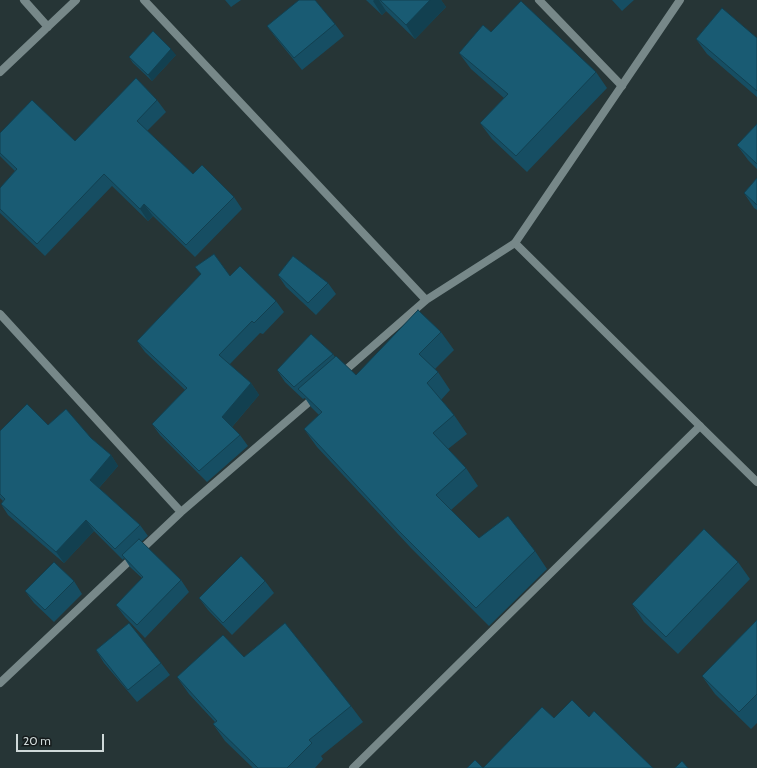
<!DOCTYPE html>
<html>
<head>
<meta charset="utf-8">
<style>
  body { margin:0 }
  #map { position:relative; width:757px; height:768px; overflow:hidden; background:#263536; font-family:Cabin,sans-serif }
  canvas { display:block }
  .scale { position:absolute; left:16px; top:734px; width:88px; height:18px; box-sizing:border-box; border:2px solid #cfd9d9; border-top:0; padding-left:5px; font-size:12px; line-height:14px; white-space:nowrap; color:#cfd9d9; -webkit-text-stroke:3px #151b1c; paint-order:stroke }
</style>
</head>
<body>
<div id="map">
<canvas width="757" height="768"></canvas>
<div class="scale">20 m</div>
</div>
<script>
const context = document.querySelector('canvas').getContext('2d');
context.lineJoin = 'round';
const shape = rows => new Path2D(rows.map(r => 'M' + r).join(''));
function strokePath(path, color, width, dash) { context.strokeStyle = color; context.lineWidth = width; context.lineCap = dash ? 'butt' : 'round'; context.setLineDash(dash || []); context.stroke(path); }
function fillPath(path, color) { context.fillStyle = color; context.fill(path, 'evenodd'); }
strokePath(shape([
  [24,0,48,27],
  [144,0,426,300],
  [539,0,622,86],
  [0,72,76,0],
  [0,314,181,512],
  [341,374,426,300,515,243],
  [0,683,181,512,316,396],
  [353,768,700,426]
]), '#778889', 8);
strokePath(shape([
  [680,0,515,243,700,426,757,482]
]), '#778889', 8);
fillPath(shape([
  [225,0,241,0,231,7],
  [366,0,441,0,446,7,415,39,386,11,382,15],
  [612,0,634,0,622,11],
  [335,24,344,36,302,70,276,38,267,26],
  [491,32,596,72,607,88,527,172,492,139,480,123,504,98,471,69,459,53],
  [757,38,757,97,707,54,696,39],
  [176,55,152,81,133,63,129,57],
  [157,100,166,112,147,131,193,174,234,197,242,209,195,257,153,216,148,221,112,186,45,256,0,213,0,188,15,171,0,156,0,133,75,141],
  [757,124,757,169,748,160,737,145],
  [757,178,757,210,754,208,744,193],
  [278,275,328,283,336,294,316,315,286,287],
  [230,276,276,301,284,312,263,334,260,333,229,365,251,383,259,395,232,427,240,435,248,446,207,482,160,435,152,424,185,390,145,352,137,341],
  [441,332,454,350,435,369,438,372,450,390,441,400,454,415,467,434,448,449,466,468,478,486,451,510,479,538,535,551,547,569,489,626,411,548,317,447,304,429,319,415,311,407,305,398,303,399,285,382,277,370,333,354,335,357,356,375],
  [48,425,91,438,111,455,118,466,99,488,140,525,148,536,141,542,181,580,189,592,145,638,125,617,116,605,142,578,130,567,124,558,123,560,94,531,64,563,8,515,1,504,3,501,0,498,0,431],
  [738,562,750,579,678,654,644,622,632,604],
  [74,581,82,594,54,622,34,603,25,591],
  [265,581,274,593,232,635,208,610,199,598],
  [757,620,757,723,751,729,715,694,702,676],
  [96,650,161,663,170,675,137,702,104,663],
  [244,657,351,706,363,722,321,756,323,759,315,768,253,768,225,741,213,724,215,722,189,694,177,677]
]), '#164e63');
fillPath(shape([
  [374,0,379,0,386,11,382,15,373,1],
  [430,0,441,0,446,7,415,39,406,25],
  [171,49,176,55,152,81,148,75],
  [144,204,153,216,148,221,140,209],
  [251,383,259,395,230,429,222,417],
  [111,455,118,466,97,490,90,480],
  [86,520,94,531,64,563,56,552]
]), '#124050');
const building = shape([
  [299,0,315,0,335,24,294,58,267,26,299,0],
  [380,0,430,0,406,25,380,0],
  [521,1,596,72,516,156,480,123,508,94,459,53,483,25,491,32,521,1],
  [722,8,757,38,757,91,696,39,722,8],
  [153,31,171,49,148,75,129,57,153,31],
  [136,78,157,100,137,121,193,174,202,165,234,197,186,245,144,204,140,209,104,174,37,244,0,209,0,188,17,169,0,153,0,133,32,100,75,141,136,78],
  [757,124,757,164,737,145,757,124],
  [757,178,757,205,744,193,757,178],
  [214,254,230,276,240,266,276,301,254,323,252,321,219,355,251,383,222,417,240,435,199,471,152,424,187,388,137,341,201,274,195,267,214,254],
  [293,256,328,283,308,303,278,275,293,256],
  [418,310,441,332,419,354,438,372,427,383,454,415,433,433,466,468,436,495,479,538,508,516,535,551,476,608,398,530,304,429,322,412,298,389,336,356,356,375,418,310],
  [311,334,333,354,294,387,277,370,311,334],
  [27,404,48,425,66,409,91,438,111,455,90,480,140,525,115,549,86,520,56,552,1,504,5,499,0,494,0,431,27,404],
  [704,529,738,562,666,637,632,604,704,529],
  [139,539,181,580,137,625,116,605,143,577,122,555,139,539],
  [241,556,265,581,223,623,199,598,241,556],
  [54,562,74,581,45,610,25,591,54,562],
  [757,620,757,694,739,712,702,676,757,620],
  [129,623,161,663,128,690,96,650,129,623],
  [285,623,351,706,309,740,312,743,287,768,258,768,213,724,217,721,177,677,223,635,244,657,285,623],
  [572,700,589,717,594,711,653,768,467,768,475,760,483,768,542,707,554,718,572,700],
  [682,761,688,768,675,768,682,761]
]);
fillPath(building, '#195b73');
strokePath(building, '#124050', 1);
</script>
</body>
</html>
